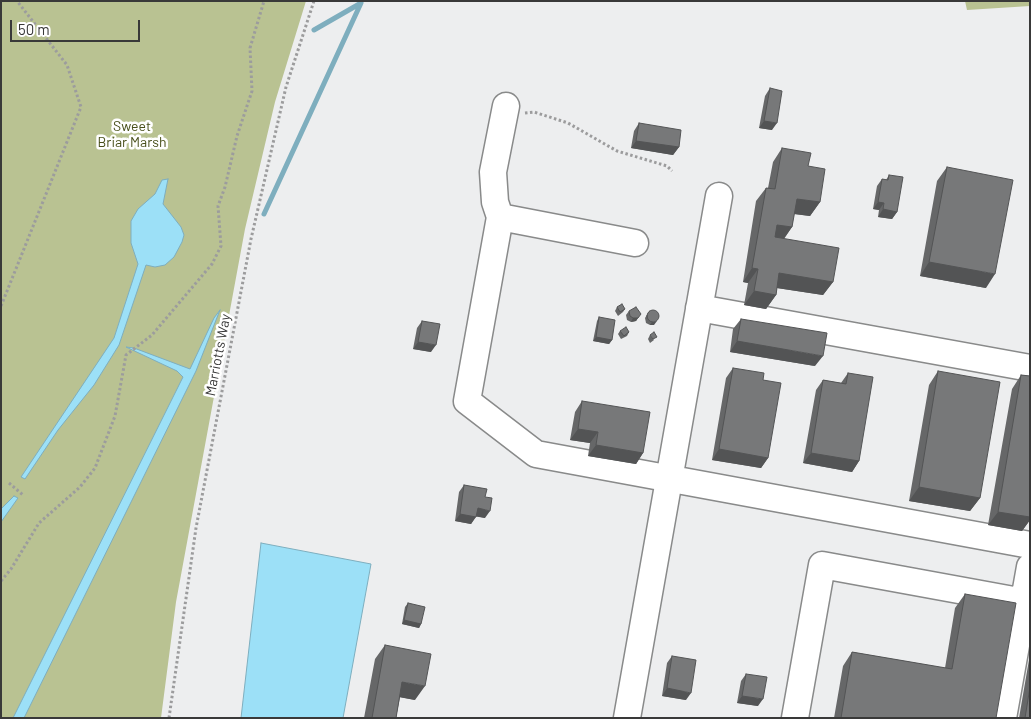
<!DOCTYPE html>
<html>
<head>
<meta charset="utf-8">
<style>
  body { margin:0 }
  #map { position:relative; width:1031px; height:719px; overflow:hidden; background:#edeeef; font-family:Barlow,sans-serif }
  canvas { display:block }
  .frame { position:absolute; inset:0; border:2px solid #393939; pointer-events:none }
  .scale { position:absolute; left:10px; top:20px; width:130px; height:22px; box-sizing:border-box; border:2px solid #393939; border-top:0; padding-left:6px; font-size:15px; line-height:18px; white-space:nowrap; color:#393939; -webkit-text-stroke:4px #fff; paint-order:stroke }
</style>
</head>
<body>
<div id="map">
<canvas width="1031" height="719"></canvas>
<div class="frame"></div>
<div class="scale">50 m</div>
</div>
<script>
const context = document.querySelector('canvas').getContext('2d');
context.lineJoin = 'round';
function fillPath(path, color) { context.fillStyle = color; context.fill(path, 'evenodd'); }
const shape = rows => new Path2D(rows.map(r => 'M' + r).join(''));
function strokePath(path, color, width, dash) { context.strokeStyle = color; context.lineWidth = width; context.lineCap = dash ? 'butt' : 'round'; context.setLineDash(dash || []); context.stroke(path); }
function label(font, color, halo, rows, align = 'center') {
  context.font = font + ' Barlow,sans-serif'; context.lineWidth = 5; context.setLineDash([]); context.textBaseline = 'middle'; context.strokeStyle = halo; context.fillStyle = color; for (const [text, x, y, turn = 0] of rows) {
    context.save(); context.translate(x, y); context.rotate((+turn || 0) * Math.PI / 180); context.textAlign = isNaN(turn) ? turn : align; if (halo) context.strokeText(text, 0, 0); context.fillText(text, 0, 0); context.restore();
  }
}
fillPath(shape([
  [1,1,306,1,275,102,245,229,176,602,161,718,1,718],
  [965,1,1030,1,1030,6,967,10]
]), '#b9c292');
const water = shape([
  [168,179,163,204,181,227,184,235,182,242,174,257,165,265,155,267,146,265,119,345,94,385,58,430,25,479,21,477,114,338,138,264,131,243,131,221,138,209,155,194,162,180,168,179],
  [220,310,196,371,24,718,13,718,183,377,177,371,126,347,134,348,190,369,214,318,220,310],
  [14,496,18,498,1,522,1,509,14,496],
  [261,543,371,564,343,718,241,718,261,543]
]);
fillPath(water, '#9ce0f7');
strokePath(water, '#7eaebe', 1);
strokePath(shape([
  [264,214,361,3,314,30]
]), '#7eaebe', 5);
const minor = shape([
  [500,217,495,202,493,172,506,106],
  [635,243,500,217,467,401,536,454,1030,545],
  [699,308,1030,368],
  [627,718,719,196],
  [795,718,822,565,1030,603],
  [1003,718,1030,567]
]);
strokePath(minor, '#898a8a', 29);
strokePath(shape([
  [525,113,534,112,568,123,617,151,667,166,672,171],
  [1,306,81,107,67,65,17,1],
  [9,483,23,495],
  [1,581,11,569,39,523,80,487,95,468,115,416,126,355,152,335,212,264,221,246,218,206,225,187,237,136,252,91,250,48,264,1],
  [169,718,196,528,251,239,286,87,314,1]
]), '#9c9c9d', 3, [2.5, 2.5]);
strokePath(minor, '#fff', 26);
fillPath(shape([
  [770,88,772,130,759,128,765,96],
  [639,123,679,147,673,155,631,148,634,131],
  [782,148,808,166,820,202,810,216,794,214,792,227,784,239,833,282,823,295,777,288,776,295,766,309,744,305,748,283,743,282,756,201,766,188,768,188,773,162],
  [947,167,986,288,920,276,937,181],
  [889,175,897,212,892,219,878,217,879,210,873,209,877,186,882,179,886,180],
  [617,307,625,309,623,312,618,316,615,311],
  [650,310,654,325,650,325,646,323,645,318],
  [629,311,638,318,636,321,631,322,627,320,626,315],
  [599,317,612,340,609,344,593,341,597,321],
  [741,319,815,366,730,352,733,329],
  [422,321,431,352,413,349,417,328],
  [620,331,629,332,627,336,621,339,618,334],
  [650,335,654,340,650,343,648,339],
  [733,368,763,380,768,458,761,468,712,460,726,378],
  [938,371,980,498,970,511,909,501,929,385],
  [848,373,859,461,852,472,803,463,816,390,823,380,841,383],
  [1021,375,1030,376,1030,520,1022,531,988,525,1012,389],
  [582,401,643,453,636,464,588,456,590,443,570,440,575,412],
  [464,485,485,497,485,518,476,516,471,524,455,521,459,492],
  [965,594,996,718,834,718,843,666,852,652,945,668,955,608],
  [408,603,421,624,419,628,402,624,405,607],
  [385,645,415,700,400,697,396,718,364,718,375,659],
  [1030,654,1030,718,1019,718],
  [672,656,686,700,662,696,667,663],
  [746,674,758,706,737,703,741,681]
]), '#666768');
fillPath(shape([
  [764,121,777,123,772,130,759,128],
  [636,141,679,147,673,155,631,148],
  [797,199,820,202,810,216,787,213],
  [878,202,884,203,879,210,873,209],
  [883,209,897,212,892,219,878,217],
  [777,225,792,227,782,241,767,239],
  [929,262,995,274,986,288,920,276],
  [752,268,758,269,748,283,743,282],
  [779,273,833,282,823,295,770,287],
  [754,291,776,295,766,309,744,305],
  [633,318,638,318,636,321,631,322],
  [657,321,654,325,650,325,652,322],
  [596,337,612,340,609,344,593,341],
  [737,341,823,356,815,366,730,352],
  [418,342,436,345,431,352,413,349],
  [578,429,598,432,590,443,570,440],
  [596,445,643,453,636,464,588,456],
  [719,449,768,458,761,468,712,460],
  [811,453,859,461,852,472,803,463],
  [919,487,980,498,970,511,909,501],
  [478,508,490,511,485,518,473,516],
  [998,512,1030,517,1030,520,1022,531,988,525],
  [460,514,476,517,471,524,455,521],
  [404,620,421,624,419,628,402,624],
  [402,682,425,686,415,700,393,696],
  [667,688,691,693,686,700,662,696],
  [742,696,763,699,758,706,737,703]
]), '#535455');
const building = shape([
  [770,88,782,91,777,123,764,121,770,88],
  [639,123,681,130,679,147,636,141,639,123],
  [782,148,811,153,808,166,825,169,820,202,797,199,792,227,777,225,775,237,839,248,833,282,779,273,776,295,754,291,758,269,752,268,766,188,775,189,782,148],
  [947,167,1013,180,995,274,929,262,947,167],
  [889,175,903,177,897,212,883,209,884,203,878,202,882,179,888,180,889,175],
  [622,304,625,309,620,312,617,307,622,304],
  [636,307,641,314,638,318,633,318,630,316,629,311,636,307],
  '647 316a6 6 0 1 1 12 0a6 6 0 1 1-12 0Z',
  [599,317,615,320,612,340,596,337,599,317],
  [741,319,827,333,823,356,737,341,741,319],
  [422,321,440,324,436,345,418,342,422,321],
  [626,327,629,332,624,336,620,331,626,327],
  [654,332,657,337,653,339,650,335,654,332],
  [733,368,764,373,763,380,781,383,768,458,719,449,733,368],
  [938,371,1000,382,980,498,919,487,938,371],
  [848,373,873,377,859,461,811,453,823,380,846,384,848,373],
  [1021,375,1030,376,1030,517,998,512,1021,375],
  [582,401,650,412,643,453,596,445,598,432,578,429,582,401],
  [464,485,487,489,485,497,492,498,490,511,478,508,476,517,460,514,464,485],
  [965,594,1016,603,996,718,841,718,852,652,952,669,965,594],
  [408,603,425,607,421,624,404,620,408,603],
  [385,645,431,654,425,686,402,682,396,718,372,718,385,645],
  [672,656,696,660,691,693,667,688,672,656],
  [746,674,767,677,763,699,742,696,746,674],
  [1030,687,1030,718,1025,718,1030,687]
]);
fillPath(building, '#777879');
strokePath(building, '#535455', 1);
label('14px', '#484f1a', '#fff', [
  ["Sweet",132,126],
  ["Briar Marsh",132,142]
]);
label('14px', '#393939', '#fff', [
  ["Marriotts Way",218,355,-79]
]);
</script>
</body>
</html>
